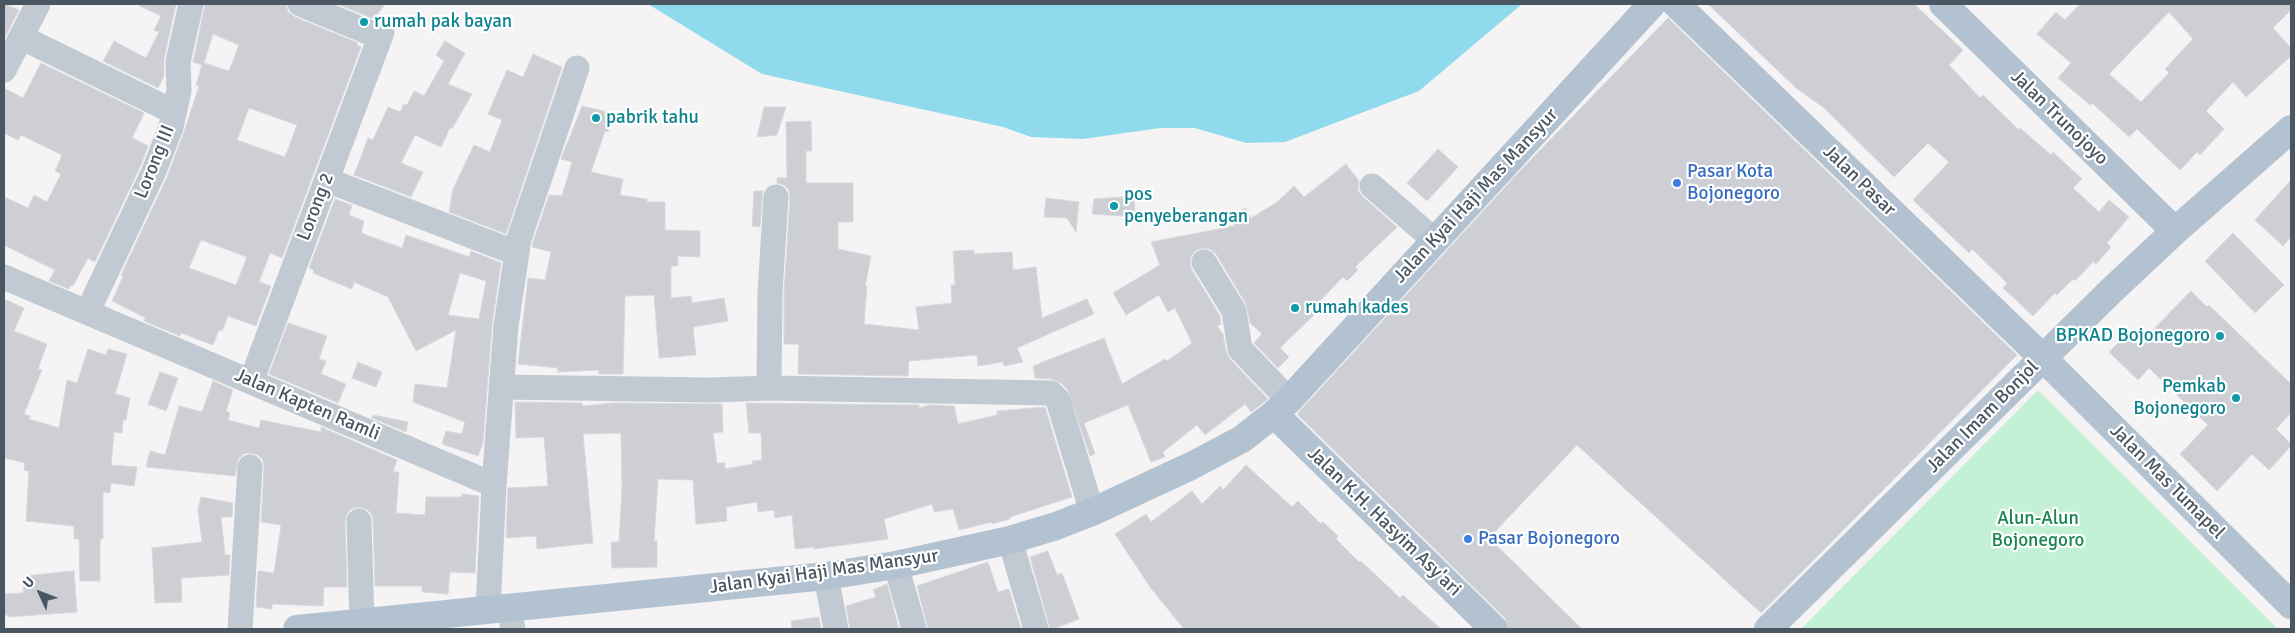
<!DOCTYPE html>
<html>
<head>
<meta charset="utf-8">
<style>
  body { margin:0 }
  #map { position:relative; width:2295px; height:633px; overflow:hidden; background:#f5f3f3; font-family:Signika,sans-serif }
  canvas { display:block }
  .frame { position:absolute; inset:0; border:5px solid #4a5661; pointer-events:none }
  .north { position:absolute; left:15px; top:568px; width:50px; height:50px; -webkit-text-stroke:4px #fff; paint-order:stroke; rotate:313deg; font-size:14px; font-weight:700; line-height:20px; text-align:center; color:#4a5661 }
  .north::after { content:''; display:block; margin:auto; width:18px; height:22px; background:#4a5661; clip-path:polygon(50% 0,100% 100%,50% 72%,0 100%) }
</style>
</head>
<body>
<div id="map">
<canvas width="2295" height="633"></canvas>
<div class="frame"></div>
<div class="north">U</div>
</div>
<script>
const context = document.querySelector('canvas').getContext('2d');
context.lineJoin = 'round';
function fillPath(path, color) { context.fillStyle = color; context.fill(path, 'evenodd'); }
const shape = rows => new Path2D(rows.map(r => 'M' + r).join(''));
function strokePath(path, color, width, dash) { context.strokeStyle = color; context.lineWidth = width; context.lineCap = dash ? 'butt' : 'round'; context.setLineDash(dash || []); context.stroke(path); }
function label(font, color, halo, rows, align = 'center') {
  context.font = font + ' Signika,sans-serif'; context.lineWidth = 4.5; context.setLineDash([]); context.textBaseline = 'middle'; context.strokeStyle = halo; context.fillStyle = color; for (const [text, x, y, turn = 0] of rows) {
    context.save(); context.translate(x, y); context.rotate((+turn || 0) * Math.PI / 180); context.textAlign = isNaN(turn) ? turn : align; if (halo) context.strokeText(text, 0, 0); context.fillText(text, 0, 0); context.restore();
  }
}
fillPath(shape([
  [2038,390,2278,629,1801,629]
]), '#c3f1d5');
fillPath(shape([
  [648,4,1522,4,1419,91,1285,142,1246,143,1195,128,1160,128,1083,139,1031,137,1003,127,762,74]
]), '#90daee');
const building = shape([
  [4,4,19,10,4,39,4,4],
  [136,4,176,4,164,59,164,76,158,88,103,61,114,41,146,58,159,32,154,30,161,16,136,4],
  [205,4,286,4,288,12,295,17,358,43,357,45,361,47,282,258,270,253,259,282,271,286,256,326,228,316,222,331,219,330,213,345,181,333,180,336,144,321,146,318,112,301,121,281,123,275,121,275,167,177,184,132,199,86,196,85,202,65,193,62,205,4],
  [213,34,239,45,229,71,204,63,213,34],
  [249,108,297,125,285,157,237,140,249,108],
  [201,240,247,257,236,285,189,268,201,240],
  [337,4,385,4,374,19,337,4],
  [1708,4,1914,4,1963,50,1949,65,1980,98,1983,95,2019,130,2020,128,2051,155,2053,152,2082,179,2073,188,2099,212,2109,200,2129,217,2107,243,2111,247,2096,264,2093,262,2075,281,2073,279,2057,295,2055,293,2033,316,2003,288,2007,283,1972,249,1969,253,1913,200,1949,162,1928,143,1894,177,1824,108,1796,88,1708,4],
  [2080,4,2291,4,2291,10,2273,28,2291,48,2291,56,2246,97,2233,82,2206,111,2224,129,2200,155,2197,152,2180,170,2137,129,2129,137,2092,103,2090,105,2058,78,2071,63,2037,34,2056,12,2065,20,2080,4],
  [2169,12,2193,39,2165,69,2169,73,2141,102,2109,74,2169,12],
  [1668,18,2017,355,1761,613,1577,445,1489,538,1582,629,1509,629,1505,618,1297,414,1518,173,1668,18],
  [445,41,465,53,448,84,472,94,452,129,450,128,441,147,415,135,401,163,423,172,411,197,354,175,368,138,373,140,388,107,400,112,404,104,407,105,414,91,424,96,444,61,436,55,445,41],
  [533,54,562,67,506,234,449,212,453,189,474,145,490,152,502,120,488,114,507,70,523,77,533,54],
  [41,63,144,113,132,138,148,146,141,165,95,262,88,258,73,286,71,285,69,289,49,281,55,270,4,245,4,197,28,208,34,195,47,202,61,174,55,171,62,155,21,135,18,140,4,133,4,88,23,98,41,63],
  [582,106,616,114,608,132,605,131,591,172,623,179,620,195,647,199,647,202,665,202,665,230,700,231,700,257,678,256,678,266,671,266,671,298,691,296,692,303,724,298,728,321,693,327,696,355,659,358,654,295,625,296,623,374,599,374,599,370,558,372,558,368,518,364,528,278,545,280,551,252,532,247,533,242,549,195,562,196,572,162,561,159,582,106],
  [764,107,786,107,777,135,757,137,764,107],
  [811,121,812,151,806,151,806,183,853,183,853,222,838,222,838,249,871,256,865,286,867,286,864,324,919,330,916,307,952,303,951,285,955,285,953,251,974,250,974,254,1012,252,1013,270,1036,267,1042,318,1087,299,1094,314,1017,348,1023,362,1004,366,1003,362,978,366,977,355,909,361,908,376,798,374,799,344,784,344,784,293,790,198,789,190,784,185,777,183,777,178,787,178,786,122,811,121],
  [1438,149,1458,167,1427,201,1407,183,1438,149],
  [1346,164,1359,181,1358,190,1362,196,1397,227,1355,267,1358,270,1347,281,1343,277,1316,305,1320,309,1280,348,1289,357,1278,368,1254,343,1262,334,1250,323,1246,304,1216,254,1210,249,1203,248,1196,250,1191,256,1190,263,1192,270,1220,316,1221,324,1217,326,1223,334,1226,351,1229,358,1268,399,1251,412,1245,404,1205,435,1197,425,1163,452,1165,457,1151,462,1128,405,1084,423,1095,454,1090,456,1068,390,1061,383,1052,379,1035,378,1033,366,1104,338,1122,384,1165,359,1167,361,1192,343,1175,308,1168,312,1159,295,1126,315,1113,293,1160,265,1151,242,1234,226,1233,214,1245,208,1251,218,1276,203,1294,186,1304,197,1346,164],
  [2291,180,2291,237,2283,246,2255,220,2291,180],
  [754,191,763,191,760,227,752,226,754,191],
  [1134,196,1135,217,1092,214,1094,199,1134,196],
  [1046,198,1079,202,1076,232,1067,218,1044,217,1046,198],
  [335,199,352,205,349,215,364,221,361,233,402,248,406,235,469,257,471,251,501,263,492,325,483,443,478,456,442,444,446,431,462,434,465,422,413,402,415,384,447,388,456,330,416,351,388,297,354,282,352,289,313,273,314,270,309,268,335,199],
  [460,273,486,281,479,319,448,315,460,273],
  [2233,233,2284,285,2255,313,2205,261,2233,233],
  [2191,291,2207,307,2209,305,2291,384,2291,413,2276,429,2291,444,2291,446,2269,470,2252,454,2217,491,2180,454,2208,425,2149,368,2138,380,2109,352,2132,329,2143,340,2191,291],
  [4,299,24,308,14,331,47,344,38,369,42,370,24,414,30,416,29,419,59,428,67,380,77,383,88,349,106,355,108,349,127,354,115,394,130,398,126,420,123,420,122,433,114,432,111,465,137,467,134,486,111,483,110,493,103,492,103,539,100,539,100,581,80,581,79,539,74,539,74,526,26,521,29,471,24,470,25,463,4,458,4,299],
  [288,323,327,336,319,359,326,361,321,374,346,384,338,403,269,374,288,323],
  [358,362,382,372,376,387,352,378,358,362],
  [160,372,178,378,166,411,148,404,160,372],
  [213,381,233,390,226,411,230,413,228,420,259,428,261,420,321,432,321,427,397,460,393,472,399,472,396,513,425,515,426,497,462,497,462,494,479,496,475,573,450,572,448,594,422,592,422,586,375,586,373,520,371,513,366,509,358,507,351,509,347,514,345,521,347,587,324,587,323,606,272,604,272,609,256,607,258,571,274,573,281,525,261,522,264,468,263,460,258,455,251,453,243,454,238,460,235,476,146,467,150,451,165,455,179,406,202,412,213,381],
  [515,402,582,403,582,406,613,403,722,404,723,432,713,433,717,463,725,463,725,469,753,464,752,461,762,460,761,433,749,433,746,403,919,405,919,408,931,405,954,406,958,424,997,415,997,411,1045,407,1072,497,1010,517,1010,519,992,524,992,522,959,530,953,509,934,512,932,504,884,519,888,539,814,549,814,547,795,549,792,515,775,518,774,510,758,512,757,502,726,507,727,521,696,524,693,480,658,479,654,541,657,541,657,567,612,568,611,542,619,542,622,488,621,433,583,434,593,543,537,549,536,536,506,538,508,488,548,486,544,437,516,438,515,402],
  [373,415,408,422,406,432,372,418,373,415],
  [1246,465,1292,507,1298,501,1321,524,1323,522,1338,536,1336,539,1359,562,1361,561,1400,598,1403,595,1441,629,1184,629,1150,587,1115,534,1146,514,1151,522,1192,491,1202,504,1220,486,1223,490,1246,465],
  [201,497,233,503,232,517,221,517,225,555,230,555,229,575,181,578,182,602,155,603,152,548,202,542,198,509,201,497],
  [1048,551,1057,575,1062,573,1079,619,1053,629,1050,629,1030,557,1048,551],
  [988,562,998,592,1009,589,1021,629,928,629,917,586,988,562],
  [74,571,77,612,8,617,8,615,4,615,4,594,23,593,24,576,74,571],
  [887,584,899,629,850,629,846,606,876,597,873,590,887,584],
  [819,617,821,629,792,629,791,621,819,617]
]);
fillPath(building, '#cdcfd5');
strokePath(building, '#d7d9de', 1);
strokePath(shape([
  [300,4,380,37],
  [21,37,174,112],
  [4,70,38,4],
  [327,180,516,253],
  [1372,186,1434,240],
  [1204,262,1234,311,1240,349,1289,400],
  [4,277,494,485,488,610],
  [88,311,154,171,171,127,179,91,178,62,191,4],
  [251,382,382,32],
  [501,387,711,390,769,388,1051,393,1058,400,1092,512],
  [769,388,770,292,776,197],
  [494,485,506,326,519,239,577,68],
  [359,521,362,622],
  [1010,540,1036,629],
  [896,565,914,629],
  [826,576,836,629],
  [509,608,513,629],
  [240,629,250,467]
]), '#c1cad2', 25);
strokePath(shape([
  [1676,4,2043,358,2291,605],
  [1943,4,2175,231],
  [1274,414,1494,629],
  [297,629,826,576,896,565,1010,540,1056,526,1092,512,1191,466,1242,439,1274,414,1289,400,1652,4],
  [1768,629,2112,290,2175,231,2291,129]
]), '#b3c2d1', 28);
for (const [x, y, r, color] of [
  [364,22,5,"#0f9aa8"],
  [596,118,5,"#0f9aa8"],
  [1677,183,5,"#3f7fe0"],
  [1114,206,5,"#0f9aa8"],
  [1295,308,5,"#0f9aa8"],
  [2220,336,5,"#0f9aa8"],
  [2236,398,5,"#0f9aa8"],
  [1468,539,5,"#3f7fe0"]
]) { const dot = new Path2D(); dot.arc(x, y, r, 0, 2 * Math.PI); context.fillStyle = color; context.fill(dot); strokePath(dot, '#fff', 2); }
label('19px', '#0d838f', '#fff', [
  ["rumah pak bayan",374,22],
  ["pabrik tahu",606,118],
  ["pos",1124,195],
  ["penyeberangan",1124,217],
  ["rumah kades",1305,308],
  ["BPKAD Bojonegoro",2210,336,"right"],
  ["Pemkab",2226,387,"right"],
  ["Bojonegoro",2226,409,"right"]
], 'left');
label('19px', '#4a5661', '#fff', [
  ["Jalan Trunojoyo",2059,118,44],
  ["Lorong III",155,162,-68],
  ["Jalan Pasar",1859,181,44],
  ["Jalan Kyai Haji Mas Mansyur",1476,196,-47],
  ["Lorong 2",316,207,-69],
  ["Jalan Kapten Ramli",307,405,23],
  ["Jalan Imam Bonjol",1983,417,-45],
  ["Jalan Mas Tumapel",2167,482,45],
  ["Jalan K.H. Hasyim Asy'ari",1384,522,44],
  ["Jalan Kyai Haji Mas Mansyur",824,572,-8]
]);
label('19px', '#366cbe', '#fff', [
  ["Pasar Kota",1687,172],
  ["Bojonegoro",1687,194],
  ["Pasar Bojonegoro",1478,539]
], 'left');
label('19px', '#17864f', '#fff', [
  ["Alun-Alun",2038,519],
  ["Bojonegoro",2038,541]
]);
</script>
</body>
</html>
